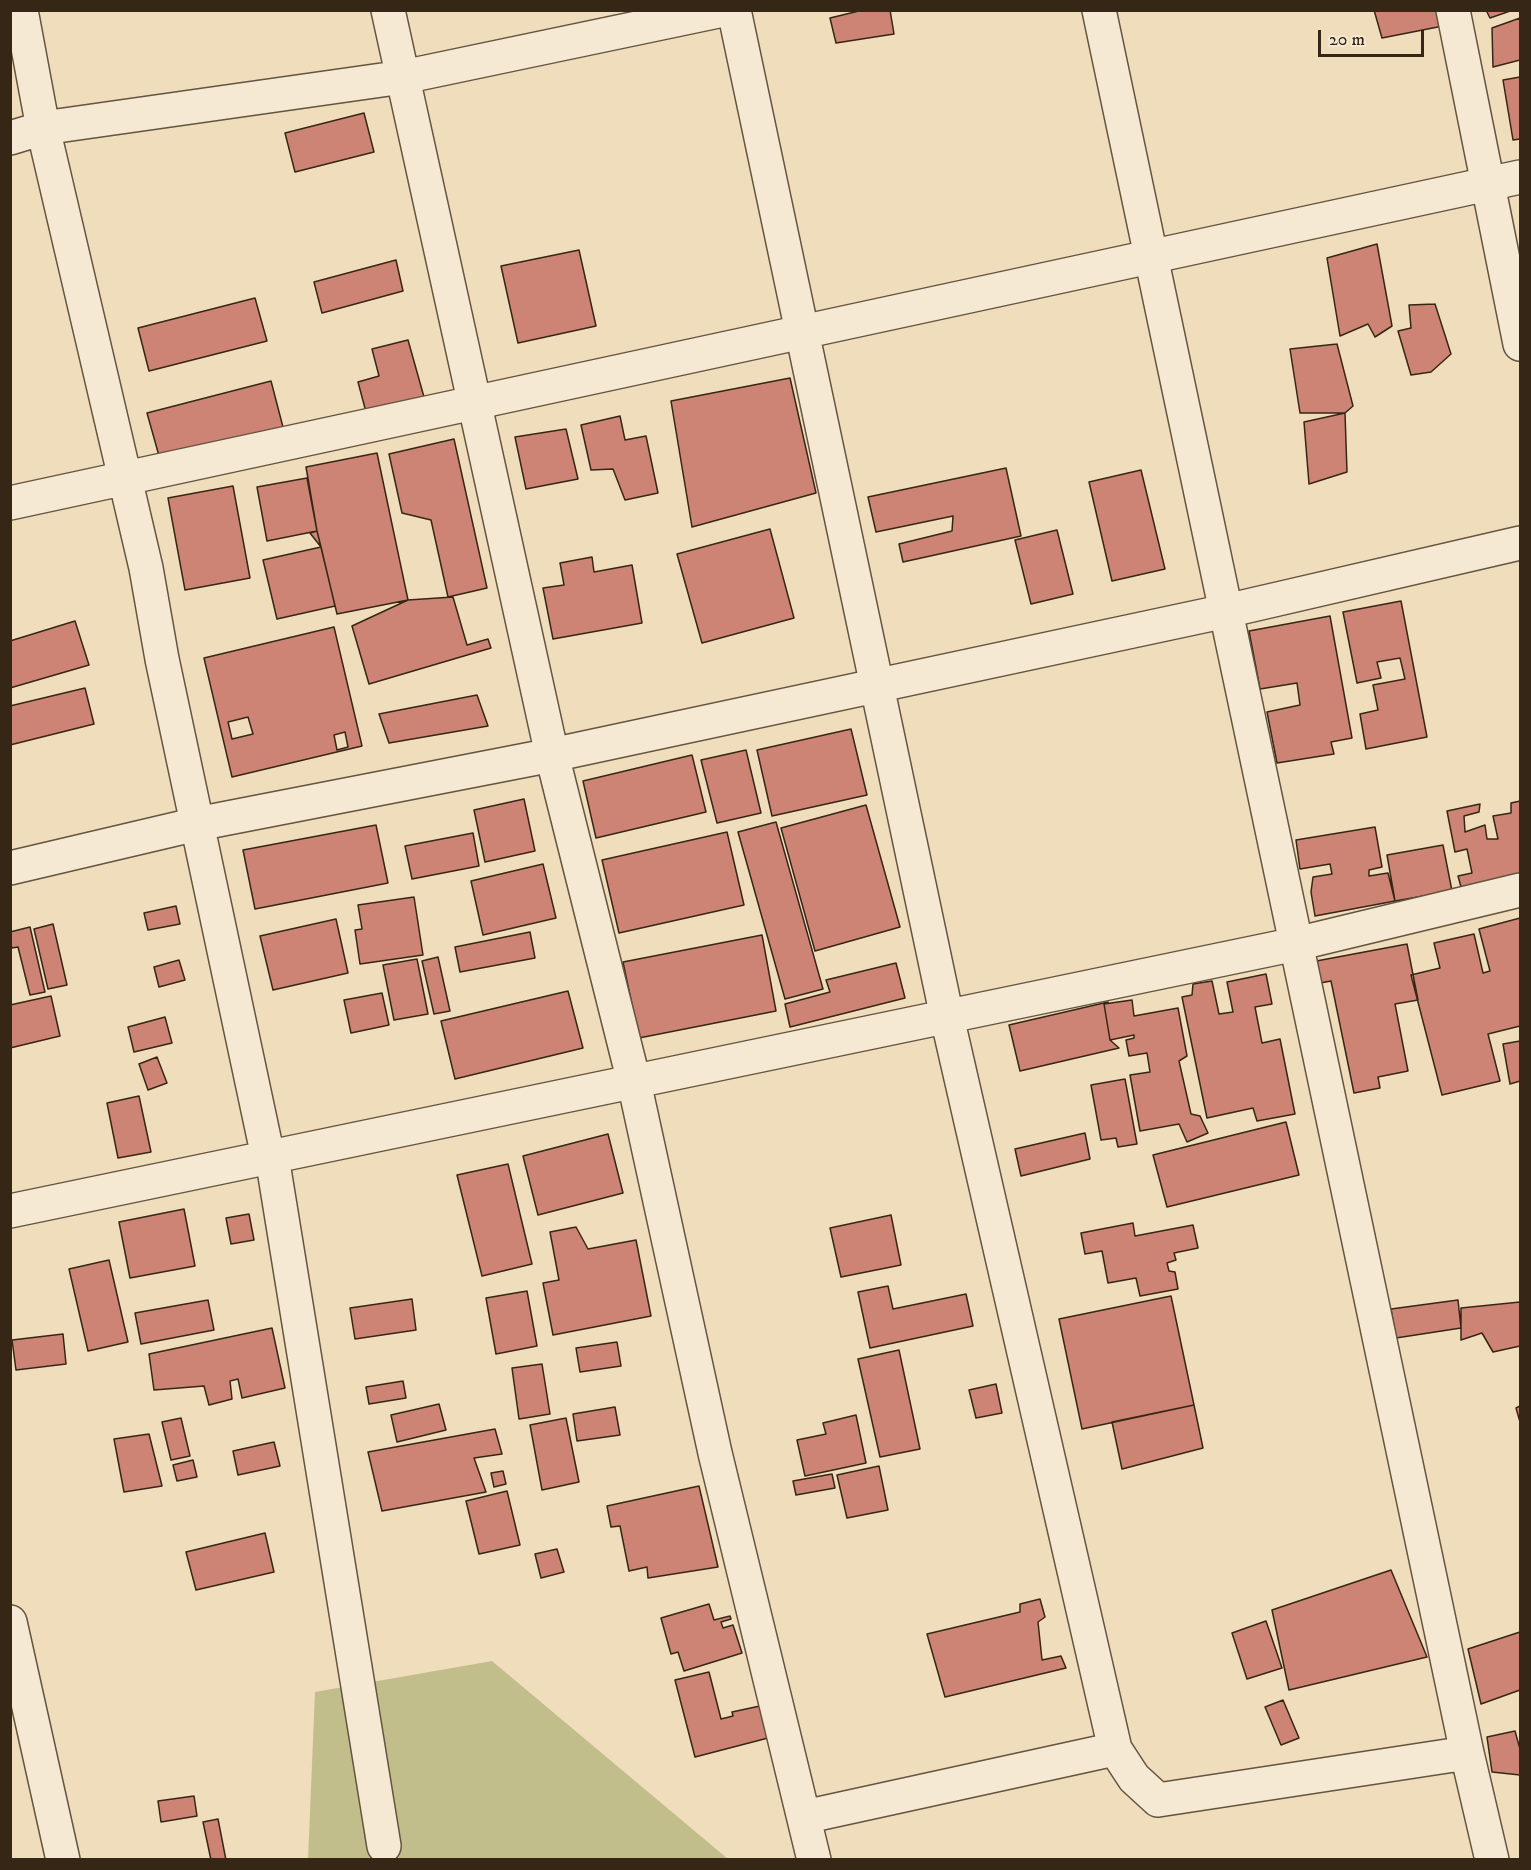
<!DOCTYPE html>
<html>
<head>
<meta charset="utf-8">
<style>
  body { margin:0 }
  #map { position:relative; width:1531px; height:1870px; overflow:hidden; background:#f0ddbc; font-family:"IM FELL DW Pica",serif }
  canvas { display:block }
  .frame { position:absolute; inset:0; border:12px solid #362616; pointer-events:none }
  .scale { position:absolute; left:1318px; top:30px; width:106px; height:27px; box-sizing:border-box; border:3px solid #362616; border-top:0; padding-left:8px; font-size:18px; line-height:21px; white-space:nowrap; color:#362616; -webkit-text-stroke:4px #f5e9d3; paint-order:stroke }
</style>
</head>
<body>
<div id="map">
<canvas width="1531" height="1870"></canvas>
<div class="frame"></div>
<div class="scale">20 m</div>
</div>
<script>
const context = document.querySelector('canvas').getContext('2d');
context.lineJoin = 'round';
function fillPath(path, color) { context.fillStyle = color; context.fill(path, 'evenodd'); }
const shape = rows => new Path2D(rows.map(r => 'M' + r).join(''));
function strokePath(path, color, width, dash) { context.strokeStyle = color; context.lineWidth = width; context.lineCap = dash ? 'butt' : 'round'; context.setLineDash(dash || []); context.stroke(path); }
fillPath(shape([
  [492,1661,728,1859,308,1860,315,1692]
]), '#c2be8b');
const building = shape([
  [863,10,890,10,894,34,836,43,830,18,863,10],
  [1374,10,1444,10,1448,25,1382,38,1374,10],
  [1486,10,1513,10,1490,18,1486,10],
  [1520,18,1520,60,1493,67,1492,28,1520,18],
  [1520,77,1520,139,1513,140,1503,80,1520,77],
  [364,113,374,152,295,172,285,133,364,113],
  [1377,244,1392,326,1375,337,1368,324,1340,336,1327,258,1377,244],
  [579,250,596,326,518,343,501,266,579,250],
  [396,260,403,291,322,313,314,282,396,260],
  [255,298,267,341,149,371,138,328,255,298],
  [1435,304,1451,354,1431,372,1411,375,1398,331,1411,328,1409,305,1435,304],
  [408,340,424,397,366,412,358,382,379,376,372,349,408,340],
  [1337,344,1353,406,1345,413,1300,413,1290,349,1337,344],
  [790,378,816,493,692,527,671,401,790,378],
  [271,381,284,431,161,463,147,413,271,381],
  [1345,413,1347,472,1309,484,1304,422,1345,413],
  [620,416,625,440,646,436,658,493,625,500,613,469,591,470,581,425,620,416],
  [566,429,578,479,526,489,515,437,566,429],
  [454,439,487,588,448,597,431,520,402,513,389,454,454,439],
  [377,453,408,600,337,614,317,531,306,467,377,453],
  [1006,468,1021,536,903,562,899,544,952,531,953,516,876,532,868,497,1006,468],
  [1141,470,1165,569,1112,581,1089,482,1141,470],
  [307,478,317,531,267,541,257,487,307,478],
  [233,486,250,578,185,590,168,498,233,486],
  [770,529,794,618,702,643,677,554,770,529],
  [1057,530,1073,594,1031,604,1015,540,1057,530],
  [317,531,321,547,310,533,317,531],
  [321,547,335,606,277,619,263,560,321,547],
  [592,557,594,572,632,565,642,623,553,639,543,588,564,585,560,563,592,557],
  [453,597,467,645,488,639,491,648,369,684,352,626,408,600,453,597],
  [1401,601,1427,737,1366,749,1360,714,1378,710,1373,685,1405,679,1400,658,1377,662,1381,678,1357,683,1343,612,1401,601],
  [1330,616,1352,738,1331,742,1334,754,1277,763,1267,712,1300,705,1297,683,1260,689,1249,631,1330,616],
  [75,621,89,665,10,688,10,641,75,621],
  [334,627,362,746,232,777,204,658,334,627],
  [85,688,94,724,10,745,10,706,85,688],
  [477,695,488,726,389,743,379,714,477,695],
  [248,717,253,734,232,739,228,722,248,717],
  [851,729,867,795,772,816,757,750,851,729],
  [345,732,348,747,337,750,334,735,345,732],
  [746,750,761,813,717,823,701,760,746,750],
  [692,755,706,812,596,838,583,781,692,755],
  [524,799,535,851,485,862,474,810,524,799],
  [1520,801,1520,874,1461,887,1458,876,1472,873,1467,849,1455,852,1447,811,1480,804,1479,812,1464,816,1465,832,1485,825,1487,839,1498,839,1493,816,1511,813,1511,803,1520,801],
  [866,805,900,927,815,951,781,828,866,805],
  [776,822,823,989,785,999,738,832,776,822],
  [376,825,388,883,255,909,243,850,376,825],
  [1375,827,1382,867,1369,870,1369,876,1388,873,1395,901,1315,916,1311,892,1313,877,1332,874,1330,864,1300,869,1296,840,1375,827],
  [727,832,744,905,619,933,602,860,727,832],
  [473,833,479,866,412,879,405,846,473,833],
  [1443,845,1452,891,1395,901,1387,855,1443,845],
  [543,864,556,918,483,935,471,881,543,864],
  [414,897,423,955,360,964,355,930,362,929,358,905,414,897],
  [176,906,180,924,148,930,144,913,176,906],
  [1520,918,1520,1026,1488,1034,1500,1081,1442,1095,1411,975,1440,968,1434,943,1474,934,1483,973,1490,971,1479,929,1520,918],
  [336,919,348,973,273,990,260,936,336,919],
  [53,924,67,985,48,989,34,929,53,924],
  [30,927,45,992,30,995,18,947,12,948,10,942,10,932,30,927],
  [530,932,535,958,460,972,455,947,530,932],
  [762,935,776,1011,639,1038,623,962,762,935],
  [1407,944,1418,1000,1395,1004,1408,1071,1378,1077,1380,1088,1354,1093,1331,981,1315,984,1311,962,1407,944],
  [438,957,450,1011,434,1014,422,961,438,957],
  [417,959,428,1014,394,1020,383,965,417,959],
  [179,960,185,980,159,987,154,967,179,960],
  [896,963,905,998,790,1027,785,1004,830,992,826,980,896,963],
  [1266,974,1272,1004,1255,1007,1262,1043,1280,1039,1295,1114,1257,1121,1253,1108,1207,1118,1182,997,1192,995,1193,984,1212,981,1219,1014,1233,1012,1227,982,1266,974],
  [568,991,583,1048,455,1079,441,1021,568,991],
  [382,993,389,1025,351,1033,344,1000,382,993],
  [51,996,60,1036,10,1048,10,1005,51,996],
  [1132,1000,1134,1016,1178,1008,1187,1056,1179,1061,1191,1114,1200,1116,1208,1133,1187,1142,1179,1124,1140,1131,1130,1075,1150,1072,1147,1053,1129,1056,1126,1040,1134,1038,1134,1035,1110,1040,1104,1004,1132,1000],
  [1108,1002,1104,1004,1110,1040,1119,1048,1020,1071,1009,1025,1108,1002],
  [165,1017,172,1043,134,1052,128,1027,165,1017],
  [1520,1041,1520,1081,1510,1084,1503,1044,1520,1041],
  [157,1057,167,1083,148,1090,139,1064,157,1057],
  [1125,1079,1137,1144,1118,1147,1116,1138,1101,1140,1091,1085,1125,1079],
  [139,1096,151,1152,118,1158,107,1103,139,1096],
  [1286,1122,1299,1175,1167,1207,1153,1155,1286,1122],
  [1085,1133,1090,1159,1021,1176,1015,1149,1085,1133],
  [608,1134,623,1193,538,1215,523,1156,608,1134],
  [508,1164,532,1264,482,1276,457,1175,508,1164],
  [184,1209,195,1266,130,1278,119,1222,184,1209],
  [249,1214,254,1240,231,1244,226,1218,249,1214],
  [891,1215,901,1265,841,1277,830,1228,891,1215],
  [1133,1223,1135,1236,1193,1225,1198,1248,1174,1253,1176,1260,1167,1263,1169,1271,1175,1272,1178,1289,1140,1296,1136,1278,1108,1283,1102,1251,1085,1254,1081,1233,1133,1223],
  [576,1227,588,1249,636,1240,651,1316,553,1335,543,1283,559,1280,550,1232,576,1227],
  [109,1260,128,1342,88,1351,69,1269,109,1260],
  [888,1286,893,1309,966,1294,973,1326,870,1348,858,1292,888,1286],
  [527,1291,537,1346,496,1354,486,1298,527,1291],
  [1171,1296,1194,1405,1082,1429,1059,1319,1171,1296],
  [412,1299,416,1330,355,1339,350,1308,412,1299],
  [208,1300,214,1330,141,1344,135,1313,208,1300],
  [1458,1300,1461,1328,1396,1338,1391,1309,1458,1300],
  [1520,1302,1520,1346,1493,1352,1482,1333,1461,1340,1461,1308,1520,1302],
  [272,1328,285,1388,242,1398,238,1379,230,1381,232,1399,209,1405,204,1386,154,1390,149,1354,272,1328],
  [63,1334,66,1364,16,1370,12,1340,63,1334],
  [617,1342,621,1366,580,1372,576,1348,617,1342],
  [899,1350,920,1449,880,1457,858,1359,899,1350],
  [542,1364,550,1414,519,1419,512,1368,542,1364],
  [403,1381,406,1398,369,1404,366,1387,403,1381],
  [996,1384,1002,1413,976,1418,969,1390,996,1384],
  [439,1404,446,1430,397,1442,391,1415,439,1404],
  [1194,1405,1203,1448,1122,1469,1112,1422,1194,1405],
  [1520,1406,1520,1422,1516,1408,1520,1406],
  [615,1407,620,1435,577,1441,573,1414,615,1407],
  [856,1415,866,1463,805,1476,797,1440,826,1434,823,1423,856,1415],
  [181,1418,190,1456,171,1460,162,1422,181,1418],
  [566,1418,579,1482,542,1490,530,1425,566,1418],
  [495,1429,502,1454,474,1458,486,1492,382,1511,368,1452,495,1429],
  [149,1434,162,1486,124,1492,114,1439,149,1434],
  [274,1442,280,1466,238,1475,233,1451,274,1442],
  [193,1460,197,1477,177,1481,173,1465,193,1460],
  [879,1466,888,1510,847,1518,837,1475,879,1466],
  [503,1471,506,1484,494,1487,491,1473,503,1471],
  [832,1474,835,1488,796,1495,793,1481,832,1474],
  [699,1486,718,1567,648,1578,647,1567,629,1571,620,1526,611,1527,607,1506,699,1486],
  [507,1491,520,1545,479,1554,466,1501,507,1491],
  [265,1533,274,1572,196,1590,186,1552,265,1533],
  [557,1549,564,1572,541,1578,535,1554,557,1549],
  [1391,1570,1427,1657,1289,1690,1272,1610,1391,1570],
  [1040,1599,1045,1617,1038,1622,1042,1660,1061,1656,1066,1668,945,1697,927,1634,1020,1612,1020,1604,1040,1599],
  [709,1604,714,1620,730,1616,731,1619,721,1622,723,1628,733,1625,742,1653,684,1671,678,1652,671,1654,661,1618,709,1604],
  [1266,1621,1282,1668,1247,1679,1232,1633,1266,1621],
  [1520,1632,1520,1690,1481,1704,1468,1649,1520,1632],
  [709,1672,721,1719,733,1716,732,1712,760,1706,768,1738,695,1757,675,1680,709,1672],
  [1283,1700,1299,1738,1281,1745,1265,1707,1283,1700],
  [1515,1731,1520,1749,1520,1775,1492,1772,1487,1737,1515,1731],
  [194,1796,197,1816,161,1822,158,1801,194,1796],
  [218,1819,226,1860,211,1860,203,1822,218,1819]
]);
fillPath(building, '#ce8475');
strokePath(building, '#362616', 1.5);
const minor = shape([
  [21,10,43,128,146,568,162,659,268,1157],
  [388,10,552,755,634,1082,715,1453,814,1860],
  [734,10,947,1017,1115,1749,1134,1778,1158,1800,1467,1753],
  [1099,10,1467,1753,1492,1860],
  [1453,10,1520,344],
  [10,138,43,128,403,77,723,10],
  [10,503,1520,177],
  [10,868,197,824,552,755,1226,611,1520,543],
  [272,1157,384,1846],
  [10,1211,1296,944,1520,890],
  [10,1622,63,1860],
  [804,1817,1115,1749]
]);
strokePath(minor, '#645440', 36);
strokePath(minor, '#f5e9d3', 33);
</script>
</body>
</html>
